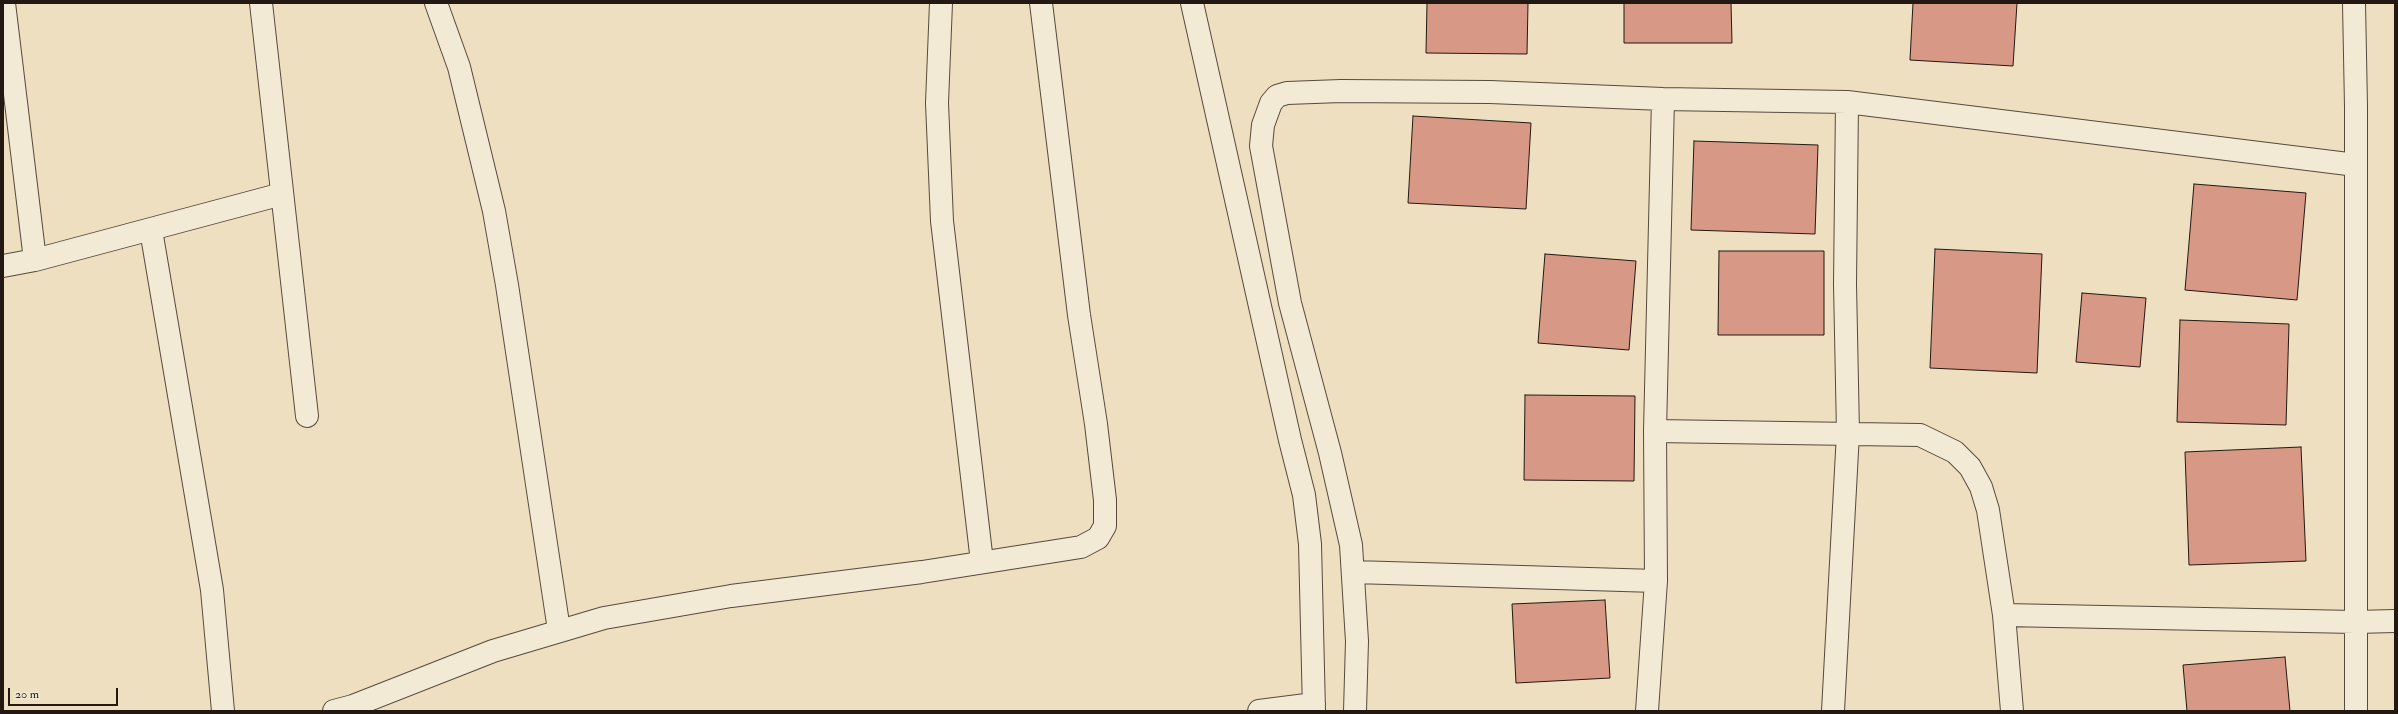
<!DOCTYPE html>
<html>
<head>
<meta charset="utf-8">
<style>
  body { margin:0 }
  #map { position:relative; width:2398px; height:714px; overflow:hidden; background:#eddfbf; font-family:"IM FELL Double Pica",serif }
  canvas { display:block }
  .frame { position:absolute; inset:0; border:4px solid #231812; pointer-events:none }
  .scale { position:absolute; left:8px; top:688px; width:110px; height:18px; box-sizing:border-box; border:2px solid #231812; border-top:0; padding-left:5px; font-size:12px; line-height:14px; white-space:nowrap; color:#231812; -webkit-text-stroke:3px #f3ead5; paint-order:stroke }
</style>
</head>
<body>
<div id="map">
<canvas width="2398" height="714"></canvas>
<div class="frame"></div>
<div class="scale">20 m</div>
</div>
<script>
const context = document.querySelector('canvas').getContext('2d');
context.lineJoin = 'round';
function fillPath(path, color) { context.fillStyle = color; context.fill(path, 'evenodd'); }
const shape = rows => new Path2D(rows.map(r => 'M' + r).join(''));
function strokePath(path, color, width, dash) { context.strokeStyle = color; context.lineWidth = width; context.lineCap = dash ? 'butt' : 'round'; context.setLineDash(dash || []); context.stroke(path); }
const building = shape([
  [1427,3,1528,3,1527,54,1426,53,1427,3],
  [1624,3,1731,3,1732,43,1624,43,1624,3],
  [1913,3,2017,3,2013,66,1910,60,1913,3],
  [1413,116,1531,123,1526,209,1408,203,1413,116],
  [1694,141,1818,145,1815,234,1691,230,1694,141],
  [2194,184,2306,193,2297,300,2185,290,2194,184],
  [1935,249,2042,254,2037,373,1930,368,1935,249],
  [1719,251,1824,251,1824,335,1718,335,1719,251],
  [1545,254,1636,261,1629,350,1538,343,1545,254],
  [2082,293,2146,298,2140,367,2076,362,2082,293],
  [2180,320,2289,324,2286,425,2177,422,2180,320],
  [1525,395,1635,396,1634,481,1524,480,1525,395],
  [2301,447,2306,561,2189,565,2185,452,2301,447],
  [1605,600,1610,678,1516,683,1512,604,1605,600],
  [2285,657,2290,711,2187,711,2183,665,2285,657]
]);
fillPath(building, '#d89886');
strokePath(building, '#231812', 1);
const street = shape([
  [261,3,307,416],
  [436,3,459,67,494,211,507,285,559,630],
  [941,3,937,103,942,221,982,562],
  [1192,3,1290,440,1304,495,1310,544,1314,711],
  [2354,3,2356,107,2356,711],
  [151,230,212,590,223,711],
  [35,260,282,194],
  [3,266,35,260,4,3],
  [1655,431,1920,435,1955,452,1970,467,1981,487,1988,510,2004,615,2012,711],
  [1354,572,1656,581],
  [2004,615,2355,622,2395,621],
  [334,711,353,706,493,651,604,618,731,596,922,572,1081,547,1098,538,1105,526,1105,500,1096,424,1079,315,1041,3],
  [1259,711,1314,704],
  [1355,711,1357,641,1351,545,1330,453,1290,303,1261,146,1263,125,1271,103,1277,96,1287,93,1341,91,1490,92,1663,99,1847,102,2356,165],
  [1647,711,1656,581,1655,431,1663,99],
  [1833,711,1848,433,1845,284,1847,102]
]);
strokePath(street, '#564a3d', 24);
strokePath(street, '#f3ead5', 22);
</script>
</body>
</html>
